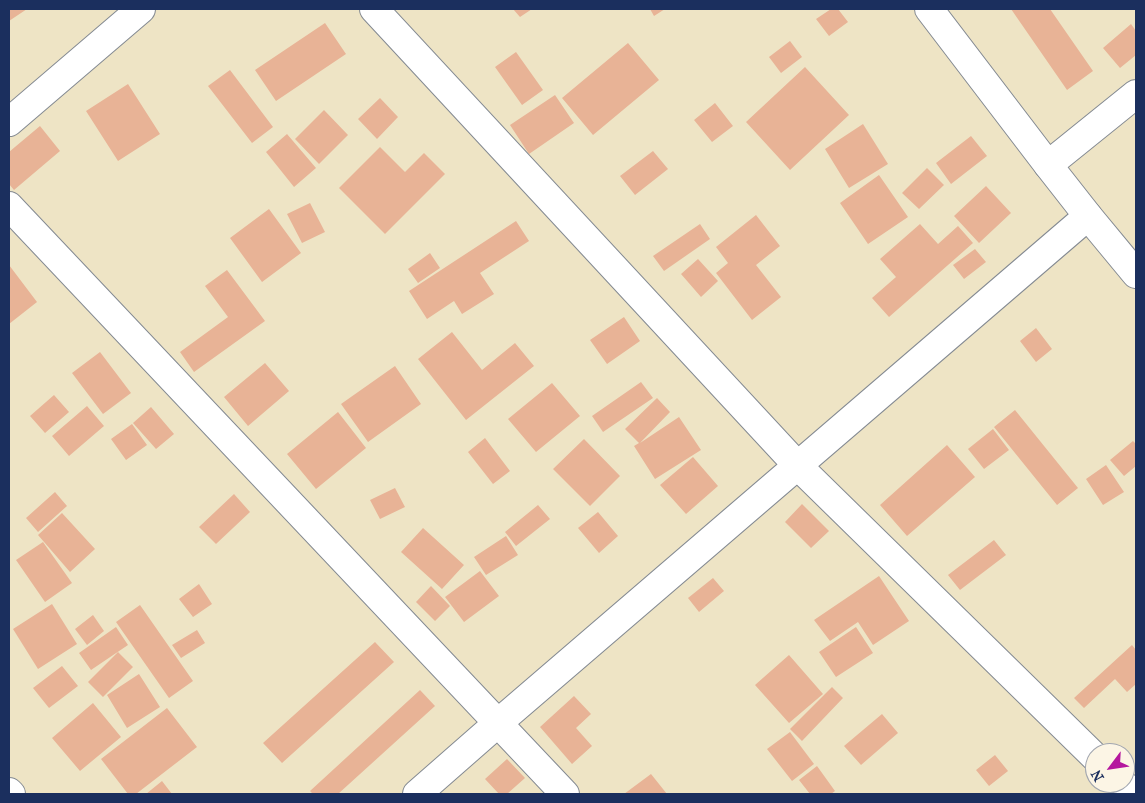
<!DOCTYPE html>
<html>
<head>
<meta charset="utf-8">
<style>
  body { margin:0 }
  #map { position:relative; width:1145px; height:803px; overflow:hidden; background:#eee4c5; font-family:"IM FELL French Canon",serif }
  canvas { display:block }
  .frame { position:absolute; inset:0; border:10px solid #1b2f5e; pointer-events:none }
  .north { position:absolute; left:1085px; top:743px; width:50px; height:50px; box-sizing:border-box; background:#fcf5e5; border:1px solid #a2a6af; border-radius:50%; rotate:239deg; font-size:14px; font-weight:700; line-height:20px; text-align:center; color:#1b2f5e }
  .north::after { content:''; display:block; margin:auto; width:18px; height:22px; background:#b5179e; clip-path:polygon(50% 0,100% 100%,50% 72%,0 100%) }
</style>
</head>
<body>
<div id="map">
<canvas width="1145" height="803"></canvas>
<div class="frame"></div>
<div class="north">N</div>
</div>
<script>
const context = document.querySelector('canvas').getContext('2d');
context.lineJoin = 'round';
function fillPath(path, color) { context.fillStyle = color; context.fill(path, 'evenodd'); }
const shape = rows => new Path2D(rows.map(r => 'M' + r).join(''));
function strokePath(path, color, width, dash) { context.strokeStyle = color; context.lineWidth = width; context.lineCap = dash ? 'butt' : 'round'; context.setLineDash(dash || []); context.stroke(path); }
fillPath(shape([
  [9,9,27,9,9,21],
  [513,9,532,9,520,17],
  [650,9,665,9,654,16],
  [831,9,838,9,848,22,829,36,816,19],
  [1011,9,1050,9,1093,71,1067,90],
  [325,23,346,54,276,101,255,70],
  [1131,24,1136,31,1136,55,1120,68,1103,48],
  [790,41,802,57,781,73,769,57],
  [628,43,659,80,593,135,562,98],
  [516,52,543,90,522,105,495,67],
  [805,67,849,115,790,170,746,122],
  [230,70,273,127,252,143,208,86],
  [128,84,160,134,118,161,86,111],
  [555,95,574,123,529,154,510,125],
  [380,98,398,117,377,139,358,119],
  [715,103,733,126,712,142,694,120],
  [324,110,348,135,319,164,295,139],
  [863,124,888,164,849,188,825,149],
  [40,126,60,151,14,190,9,184,9,152],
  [287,134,316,168,294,187,266,152],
  [971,136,987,156,951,184,936,163],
  [380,147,405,172,424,153,445,174,385,234,339,188],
  [653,151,668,169,635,195,620,176],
  [927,168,944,185,919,209,902,193],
  [879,175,908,217,868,244,840,203],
  [986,186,1011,213,979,243,954,216],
  [310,203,325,232,302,243,287,214],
  [269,209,301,253,262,282,230,238],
  [756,215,780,246,756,265,781,297,752,320,716,273,728,263,716,247],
  [516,221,529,241,480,273,494,294,462,314,454,301,427,319,409,291],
  [700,224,710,239,664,271,653,256],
  [920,224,938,244,958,226,973,243,889,317,872,298,896,277,880,259],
  [975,249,986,262,964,279,953,265],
  [430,253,440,268,418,283,408,269],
  [698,259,718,281,701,297,681,274],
  [9,265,37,302,9,324],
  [227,270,265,321,194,372,180,352,228,317,205,286],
  [624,317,640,341,607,364,590,340],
  [1036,328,1052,349,1036,362,1020,341],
  [452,332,482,370,515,343,534,366,466,420,418,359],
  [100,352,131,393,103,414,72,373],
  [265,363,289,391,248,426,224,397],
  [395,366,421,404,368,442,341,404],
  [641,382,653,398,603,432,592,416],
  [552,383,580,416,536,452,508,419],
  [54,395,69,412,45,433,30,416],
  [657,398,670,412,640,443,679,417,701,450,655,479,634,446,639,443,625,429],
  [87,406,104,426,69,456,52,436],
  [151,407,174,434,156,449,133,423],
  [1015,410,1078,488,1057,505,994,427],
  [338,412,366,448,316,489,287,454],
  [132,424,147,445,126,460,111,439],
  [993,429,1009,450,984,469,968,449],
  [485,438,510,471,493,484,468,452],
  [584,439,620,476,590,506,553,469],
  [1133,441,1136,444,1136,466,1124,476,1110,460],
  [947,445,975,477,907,536,880,505],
  [693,457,718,486,686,514,660,485],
  [1106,465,1124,492,1103,505,1086,479],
  [395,488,405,507,380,519,370,500],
  [55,492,67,506,38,532,26,518],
  [234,494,250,512,216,544,199,527],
  [802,504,829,531,811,548,785,522],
  [538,505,550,519,516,546,505,532],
  [598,512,618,536,599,553,578,528],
  [62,513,95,549,70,572,38,535],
  [423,528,464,565,442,589,401,552],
  [506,536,518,555,486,575,474,557],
  [994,540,1006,555,960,590,948,575],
  [43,542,72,583,45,602,16,560],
  [480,571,499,596,464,622,445,597],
  [879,576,909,621,873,645,858,622,830,641,814,620],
  [713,578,724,591,699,612,688,598],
  [199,584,212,604,193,617,179,599],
  [431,586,450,606,435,621,416,602],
  [52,604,77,644,38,669,13,629],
  [140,605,193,681,169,698,116,622],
  [93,615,104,631,87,645,75,629],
  [116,627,128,645,91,670,79,653],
  [856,627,873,653,836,677,819,652],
  [197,630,205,643,181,658,172,645],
  [375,642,394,662,282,763,263,743],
  [1132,645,1136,650,1136,684,1127,692,1115,679,1084,708,1074,698],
  [118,652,133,667,103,697,88,682],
  [789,655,823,694,789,723,755,685],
  [62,666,78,686,49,708,33,688],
  [139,674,160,707,127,728,107,695],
  [832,687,843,698,802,741,790,729],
  [420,690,435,706,338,794,313,794,310,791],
  [574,696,591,714,576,728,592,746,572,764,540,727],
  [93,703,121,737,80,771,52,738],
  [167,708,197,747,136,794,128,794,101,759],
  [882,714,898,733,861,765,844,746],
  [790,732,814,764,792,781,767,749],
  [995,755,1008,771,989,786,976,770],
  [507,759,525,778,507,794,499,794,485,779],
  [817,766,835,791,831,794,810,794,799,780],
  [651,774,667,794,624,794],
  [162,781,172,794,146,794]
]), '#e8b396');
const street = shape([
  [374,9,798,466,1095,757],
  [9,122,141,9],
  [1048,165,1136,94],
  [9,206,565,794],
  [1122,783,1133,794],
  [9,792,11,794],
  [417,794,498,723,1088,216]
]);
const secondary = shape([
  [929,9,1048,165,1088,216,1136,274]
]);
strokePath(street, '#848a92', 30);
strokePath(secondary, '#848a92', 30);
strokePath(street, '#fff', 28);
strokePath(secondary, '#fff', 28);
</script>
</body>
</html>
